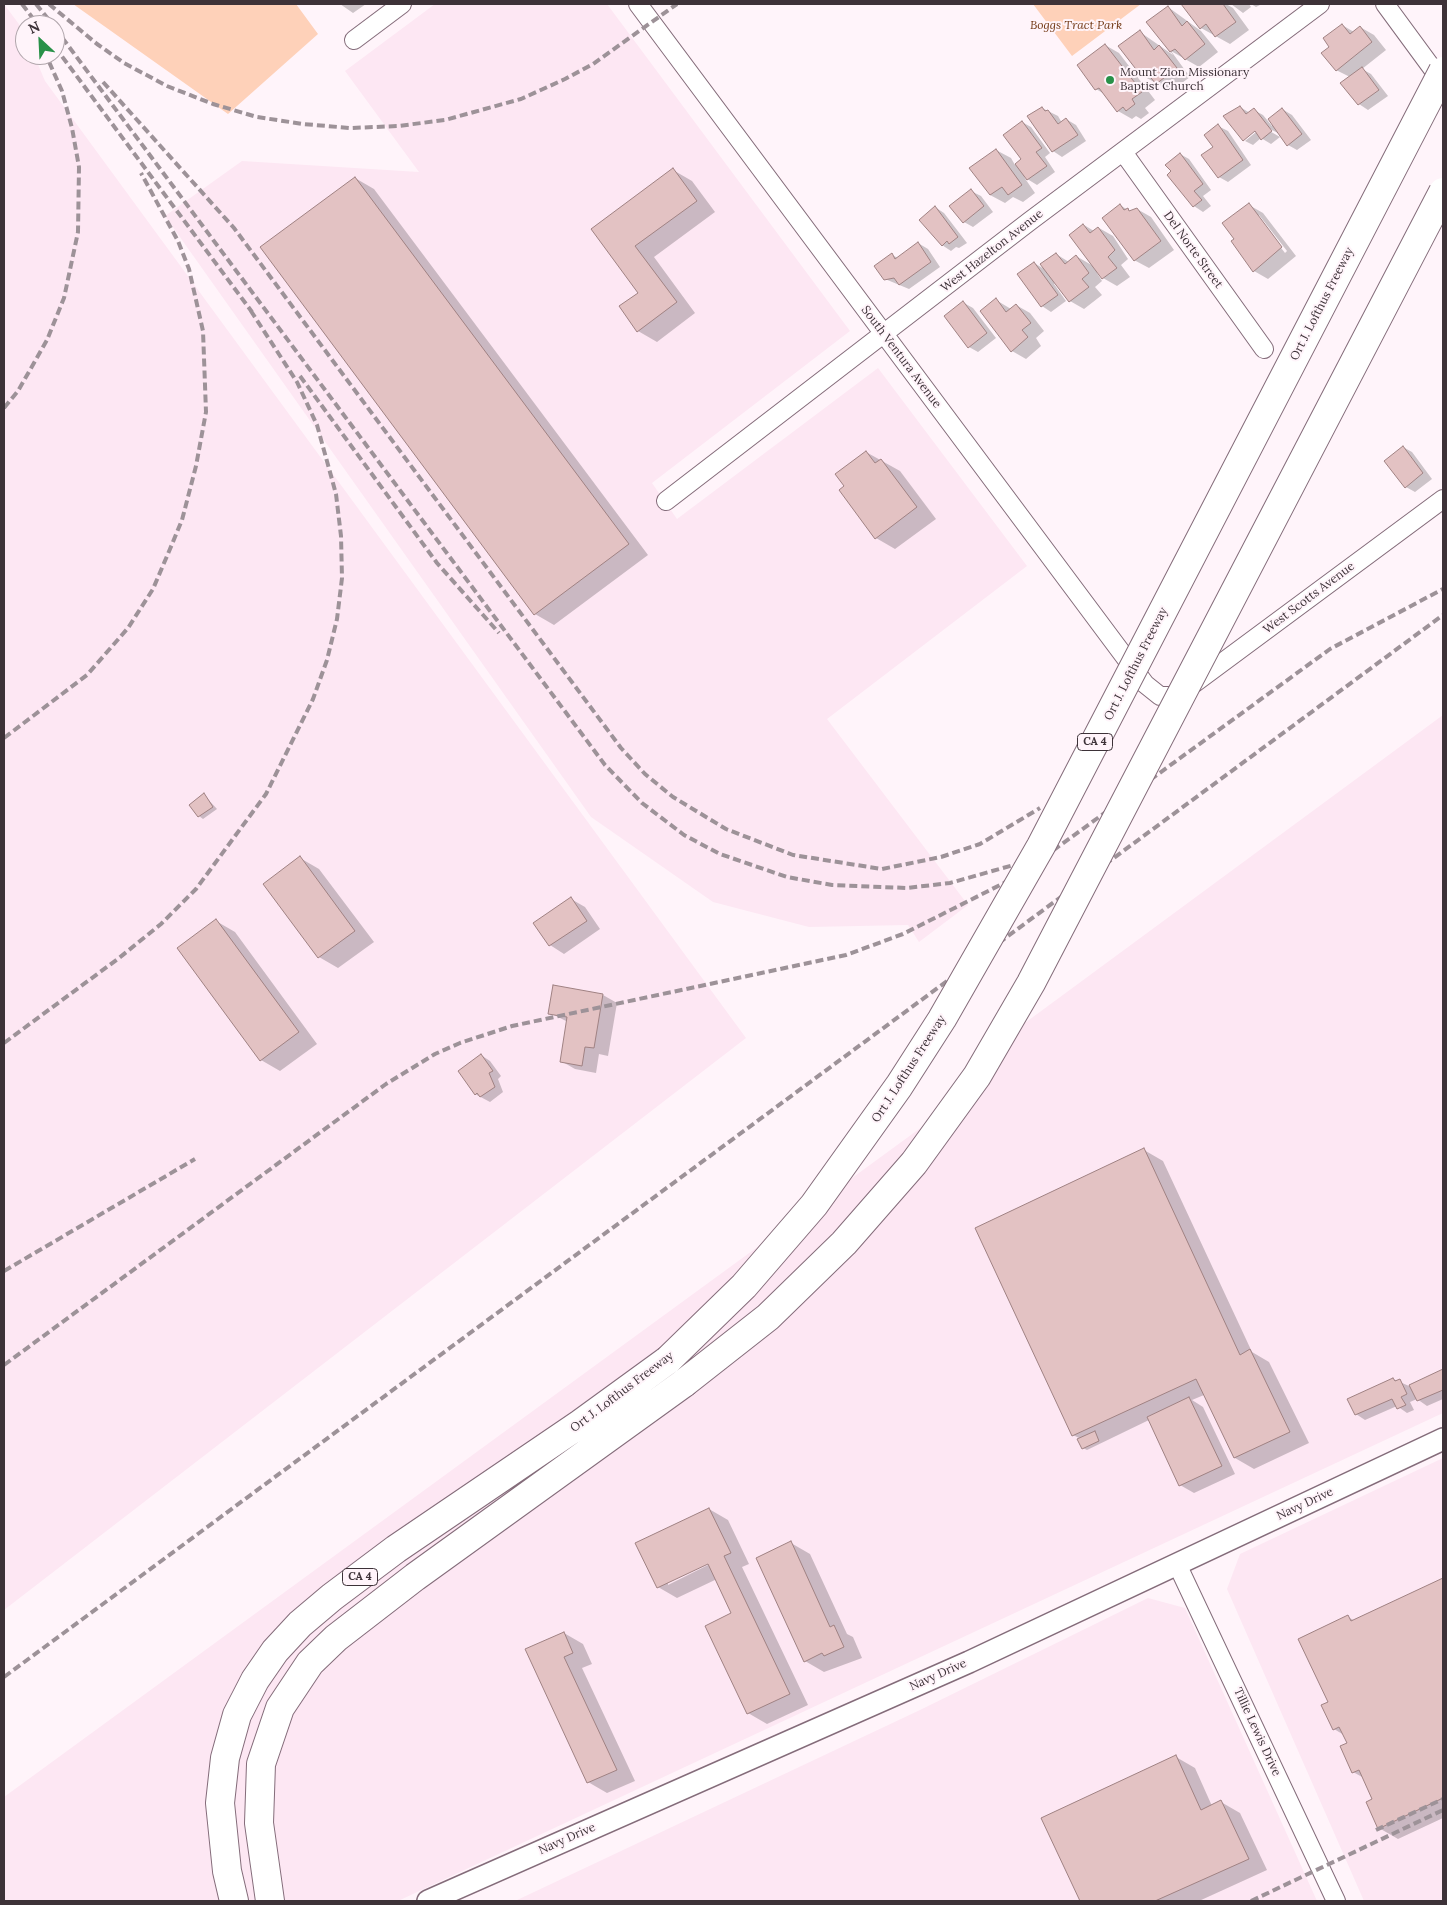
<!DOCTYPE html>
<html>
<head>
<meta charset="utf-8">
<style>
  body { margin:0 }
  #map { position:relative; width:1447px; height:1905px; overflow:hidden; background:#fff4fa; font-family:Lora,serif }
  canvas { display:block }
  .frame { position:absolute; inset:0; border:5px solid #3d3238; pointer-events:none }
  .north { position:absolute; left:15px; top:15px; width:50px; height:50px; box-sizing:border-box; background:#fff4fa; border:1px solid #b1a6ac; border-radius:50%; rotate:335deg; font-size:14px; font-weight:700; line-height:20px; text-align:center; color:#3d3238 }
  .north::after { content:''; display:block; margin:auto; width:18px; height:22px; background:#289148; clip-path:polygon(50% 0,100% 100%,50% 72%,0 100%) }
</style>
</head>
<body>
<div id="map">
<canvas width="1447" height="1905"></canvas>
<div class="frame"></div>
<div class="north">N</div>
</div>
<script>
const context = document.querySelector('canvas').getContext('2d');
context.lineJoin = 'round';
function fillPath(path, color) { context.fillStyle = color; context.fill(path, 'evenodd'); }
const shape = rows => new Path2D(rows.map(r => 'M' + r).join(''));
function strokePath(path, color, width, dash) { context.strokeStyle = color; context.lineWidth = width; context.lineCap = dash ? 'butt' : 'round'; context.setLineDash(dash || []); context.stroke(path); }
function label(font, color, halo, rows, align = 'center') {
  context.font = font + ' Lora,serif'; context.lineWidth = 4; context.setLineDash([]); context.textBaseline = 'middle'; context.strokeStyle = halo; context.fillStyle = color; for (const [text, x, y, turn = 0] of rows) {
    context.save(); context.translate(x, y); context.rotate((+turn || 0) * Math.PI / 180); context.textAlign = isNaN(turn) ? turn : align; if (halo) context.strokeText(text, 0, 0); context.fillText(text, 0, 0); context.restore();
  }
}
fillPath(shape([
  [4,4,24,31,25,55,34,55,45,81,746,1038,4,1610],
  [435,4,607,4,850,331,652,483,677,519,878,368,1027,566,827,719,968,905,919,942,908,925,809,927,713,902,591,817,165,216,242,161,419,172,345,71],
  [1443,715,1443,1413,398,1901,4,1901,4,1797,989,1078,976,1059],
  [1443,1458,1443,1901,1364,1901,1227,1589,1240,1554],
  [1148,1598,1185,1608,1317,1901,515,1901,920,1710]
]), '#fde7f3');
fillPath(shape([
  [73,4,296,4,318,34,228,114],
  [1033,4,1141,4,1072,56]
]), '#fed1b9');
fillPath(shape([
  [340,4,366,4,353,13],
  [1182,4,1226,4,1233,8,1249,30,1230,44,1201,28],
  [1231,4,1249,4,1251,7,1243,13],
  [1251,4,1262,4,1256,7],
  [1168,7,1201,31,1218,52,1199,67,1171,51,1190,77,1171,91,1143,76,1140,32,1173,55,1148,22],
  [1342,25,1354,32,1360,27,1374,35,1386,50,1362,69,1371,74,1388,96,1368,110,1359,104,1342,83,1350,77,1336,70,1331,47],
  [1105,45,1119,53,1155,100,1145,108,1149,113,1141,119,1136,116,1132,119,1118,111,1106,95,1096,89],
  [1240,107,1250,113,1254,110,1263,115,1272,126,1282,109,1292,115,1311,140,1297,150,1288,145,1281,135,1267,127,1266,129,1280,137,1271,144,1261,138,1253,145,1245,141,1261,128,1259,126,1244,140],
  [1042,108,1058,116,1062,123,1066,119,1076,125,1086,141,1062,157,1053,151],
  [1022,122,1031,127,1050,153,1045,157,1055,172,1037,185,1024,177,1035,193,1023,202,1013,197,1005,203,990,195,996,150,1011,158,1015,165,1023,159],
  [1218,126,1228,131,1251,165,1228,182,1219,177,1215,147],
  [1180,154,1189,159,1211,190,1203,196,1211,206,1203,212,1194,206,1169,175,1173,171],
  [673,170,692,181,715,212,654,257,695,313,657,342,638,331,639,293,593,229],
  [355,178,374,189,648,555,554,625,535,614],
  [971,191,981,196,993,212,973,227,964,222],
  [1120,205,1131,212,1137,209,1151,217,1174,250,1149,268,1134,260],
  [1249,205,1263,213,1296,256,1268,279,1254,271,1236,239],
  [1256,215,1259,215,1287,251,1285,253],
  [935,207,944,213,967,243,959,248,956,247,951,251,942,245],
  [1084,225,1094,231,1099,228,1113,236,1128,259,1121,265,1130,277,1117,286,1103,278,1099,272,1097,273,1102,281,1095,287,1102,295,1084,309,1070,301,1056,282,1054,284,1066,301,1051,312,1042,306,1034,263,1046,270,1056,254,1069,262,1076,256,1095,267],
  [918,243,928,249,940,267,909,289,885,279,892,255,898,258],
  [996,300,1011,309,1016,305,1030,313,1044,331,1036,338,1041,346,1026,359,1012,351,982,311],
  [964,303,973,308,996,338,978,352,969,347],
  [1403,447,1412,452,1432,479,1415,492,1406,487],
  [866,452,900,471,936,519,895,549,876,538,846,486],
  [204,795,217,809,203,819,199,816],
  [300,858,319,869,374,942,338,968,319,957],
  [571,899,585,907,600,929,564,954,550,945,535,923],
  [216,921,235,932,317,1044,280,1071,261,1060],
  [603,995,617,1003,608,1056,599,1054,596,1073,575,1069,561,1061,568,1022,550,1013],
  [481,1055,490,1061,501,1076,498,1079,503,1092,490,1102,475,1094],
  [1144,1150,1163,1161,1252,1352,1269,1362,1309,1443,1254,1469,1235,1458,1204,1395,1192,1400,1203,1407,1235,1474,1194,1493,1180,1485,1149,1420,1087,1450,1083,1448,1079,1438,1073,1435],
  [1443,1371,1443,1399,1427,1406,1417,1399,1410,1402,1414,1410,1407,1413,1397,1406,1365,1420,1356,1414,1393,1379,1409,1386],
  [709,1509,728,1520,749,1564,742,1567,808,1705,767,1724,748,1713,733,1614,717,1579,677,1598,658,1587],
  [713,1560,714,1562,668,1585,668,1582],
  [791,1543,810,1554,847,1634,853,1637,862,1658,824,1672,805,1661],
  [1443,1579,1443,1818,1398,1839,1379,1828,1374,1800,1364,1778,1353,1772,1349,1744,1344,1735,1334,1729,1329,1703,1348,1617,1355,1621],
  [564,1633,583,1644,592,1664,582,1668,635,1781,607,1793,588,1782,527,1650],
  [1176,1757,1195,1768,1212,1806,1221,1802,1240,1813,1267,1870,1199,1901,1082,1901,1043,1819]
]), '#0003');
const building = shape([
  [1181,4,1223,4,1236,22,1215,37,1206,24,1200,29,1181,4],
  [1168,6,1182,26,1187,21,1205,44,1185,60,1175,49,1170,52,1146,22,1168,6],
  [1342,24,1350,34,1360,26,1372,42,1336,71,1321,53,1329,47,1323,38,1342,24],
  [1140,30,1154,50,1159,45,1177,68,1156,84,1147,73,1142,77,1118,46,1140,30],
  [1105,44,1142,92,1132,99,1135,104,1126,111,1123,107,1117,112,1099,88,1095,90,1077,65,1105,44],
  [1362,67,1379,90,1358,105,1340,83,1362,67],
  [1240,106,1246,114,1254,108,1272,131,1261,140,1255,131,1243,141,1223,116,1240,106],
  [1042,107,1045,111,1048,110,1058,124,1066,118,1078,135,1052,152,1027,116,1042,107],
  [1282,108,1302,134,1287,146,1268,119,1282,108],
  [1022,121,1042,148,1036,152,1047,166,1027,180,1015,164,1021,159,1003,135,1022,121],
  [1218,124,1243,160,1218,178,1201,155,1213,147,1204,135,1218,124],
  [996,149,1022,185,1008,195,1002,187,990,195,969,168,996,149],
  [1180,153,1203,184,1194,191,1202,200,1193,207,1167,175,1171,171,1165,165,1180,153],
  [673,168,697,201,635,246,677,302,637,332,619,306,638,293,591,229,673,168],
  [355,177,629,544,534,615,260,247,355,177],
  [971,189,984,206,963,223,949,206,971,189],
  [1249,203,1282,247,1253,272,1231,241,1234,239,1222,223,1249,203],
  [1120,204,1124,210,1128,208,1129,211,1137,208,1161,241,1134,261,1102,218,1120,204],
  [935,206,958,237,949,244,947,241,942,246,919,220,935,206],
  [1083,224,1090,233,1098,227,1115,250,1108,257,1117,268,1102,279,1069,235,1083,224],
  [918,242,931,262,899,285,894,278,884,280,874,266,892,253,895,259,918,242],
  [1056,253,1065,264,1076,255,1089,273,1082,279,1089,287,1069,302,1040,264,1056,253],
  [1034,262,1058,295,1041,307,1017,274,1034,262],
  [996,298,1006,312,1016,304,1031,323,1022,330,1028,337,1011,352,980,311,996,298],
  [963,301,987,333,968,348,944,316,963,301],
  [1403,446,1423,473,1405,488,1384,461,1403,446],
  [866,451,875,463,881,459,917,507,875,539,839,490,844,486,835,474,866,451],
  [204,793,213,807,198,817,189,805,204,793],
  [300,856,355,931,318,958,263,884,300,856],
  [571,897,587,921,549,946,533,923,571,897],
  [216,919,299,1032,260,1061,177,948,216,919],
  [553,985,603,994,594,1048,585,1047,582,1066,560,1062,567,1017,548,1014,553,985],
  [481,1054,493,1071,489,1073,495,1087,480,1097,477,1093,475,1095,458,1071,481,1054],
  [1144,1148,1240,1355,1250,1349,1290,1432,1234,1458,1196,1379,1072,1436,975,1228,1144,1148],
  [1443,1369,1443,1390,1417,1401,1409,1385,1443,1369],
  [1393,1378,1395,1381,1400,1379,1407,1394,1401,1397,1406,1405,1397,1409,1392,1399,1355,1415,1347,1399,1393,1378],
  [1189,1397,1222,1466,1179,1486,1147,1417,1189,1397],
  [1095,1431,1099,1441,1082,1449,1077,1439,1095,1431],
  [709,1508,731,1553,724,1556,790,1694,747,1714,705,1626,731,1613,708,1564,657,1588,635,1543,709,1508],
  [791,1541,830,1627,834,1625,844,1647,824,1656,822,1653,804,1662,756,1558,791,1541],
  [1443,1578,1443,1798,1378,1829,1366,1802,1372,1799,1359,1770,1352,1773,1340,1746,1347,1743,1339,1727,1333,1730,1321,1705,1328,1702,1298,1639,1348,1615,1351,1621,1443,1578],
  [564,1632,573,1653,564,1657,617,1770,587,1783,525,1649,564,1632],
  [1176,1755,1201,1810,1221,1800,1249,1859,1155,1901,1080,1901,1041,1818,1176,1755]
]);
fillPath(building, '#e3c2c3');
strokePath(building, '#a08283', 1);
const minor = shape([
  [638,4,1145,684,1160,696,1172,696,1196,682,1443,499],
  [1385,4,1443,83],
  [354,40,402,4],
  [1123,152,1264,349],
  [666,501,1030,221,1320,4],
  [1177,1564,1336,1901]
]);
const tertiary = shape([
  [428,1901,969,1662,1443,1439]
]);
const motorway = shape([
  [234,1901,227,1871,220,1803,225,1758,237,1715,255,1680,275,1651,300,1624,332,1597,396,1549,580,1424,668,1360],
  [270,1901,259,1823,261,1764,280,1708,310,1663,336,1638,415,1577,684,1383]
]);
strokePath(minor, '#846c7a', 20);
strokePath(tertiary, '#846c7a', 24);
strokePath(motorway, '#846c7a', 30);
strokePath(minor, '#fff', 18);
strokePath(tertiary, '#fff', 21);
strokePath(motorway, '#fff', 28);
strokePath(shape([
  [22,4,38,25],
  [36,4,53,25],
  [49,4,97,44,124,63,167,86,213,104,257,117,303,124,350,128,398,126,445,120,521,99,565,79,593,64,677,4],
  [55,28,605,765,642,803,684,835,720,854,787,877,832,885,907,888,950,883,1017,864,1041,852],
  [55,47,252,312],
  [103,82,234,228,621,748,645,774,673,797,726,829,793,855,882,869,941,857,980,844,1040,808],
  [300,376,437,563,499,633],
  [4,408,18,391,47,340,64,298,78,232,79,167,72,128,62,91,46,55],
  [4,738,87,675,128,628,153,589,170,549,182,520,196,466,206,412,203,331,189,269,178,241,141,173],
  [4,1043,119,958,161,924,196,889,266,794,313,699,327,660,337,619,342,578,341,536,336,494,317,425,297,382,249,308],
  [4,1271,195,1159],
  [4,1365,386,1084,435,1054,460,1043,512,1026,846,955,903,934,1004,883,1040,860,1330,649,1443,589],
  [4,1677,1443,615],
  [1376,1830,1443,1799],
  [1251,1901,1443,1810]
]), '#9d9298', 4, [8, 4]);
const motorwayBridge = shape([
  [668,1360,744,1286,814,1205,899,1086,942,1019,1041,846,1443,71],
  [684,1383,768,1317,844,1243,914,1163,977,1076,1031,983,1443,192]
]);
strokePath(motorwayBridge, '#846c7a', 30, []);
strokePath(motorwayBridge, '#fff', 28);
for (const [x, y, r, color] of [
  [1110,80,5,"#289148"]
]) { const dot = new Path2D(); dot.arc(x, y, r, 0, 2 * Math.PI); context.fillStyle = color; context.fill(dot); strokePath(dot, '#fff4fa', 2); }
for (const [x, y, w] of [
  [1095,742,35],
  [360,1577,35]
]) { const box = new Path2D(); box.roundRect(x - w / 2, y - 8.5, w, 17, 4); context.fillStyle = '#fff4fa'; context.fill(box); strokePath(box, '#3d3238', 1); }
label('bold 11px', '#3d3238', null, [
  ["CA 4",1095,742],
  ["CA 4",360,1577]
]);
label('italic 12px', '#733a16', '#fff4fa', [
  ["Boggs Tract Park",1076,26]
]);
label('12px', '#3d3238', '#fff4fa', [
  ["Mount Zion Missionary",1120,73],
  ["Baptist Church",1120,87]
], 'left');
label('12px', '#3d3238', '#fff4fa', [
  ["Del Norte Street",1193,250,54],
  ["West Hazelton Avenue",992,251,-38],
  ["Ort J. Lofthus Freeway",1322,304,-63],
  ["South Ventura Avenue",901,357,53],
  ["West Scotts Avenue",1309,598,-37],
  ["Ort J. Lofthus Freeway",1136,664,-63],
  ["Ort J. Lofthus Freeway",909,1069,-57],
  ["Ort J. Lofthus Freeway",622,1392,-37],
  ["Navy Drive",1305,1504,-25],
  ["Navy Drive",938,1675,-24],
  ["Tillie Lewis Drive",1257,1732,65],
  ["Navy Drive",567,1839,-24]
]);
</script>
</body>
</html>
